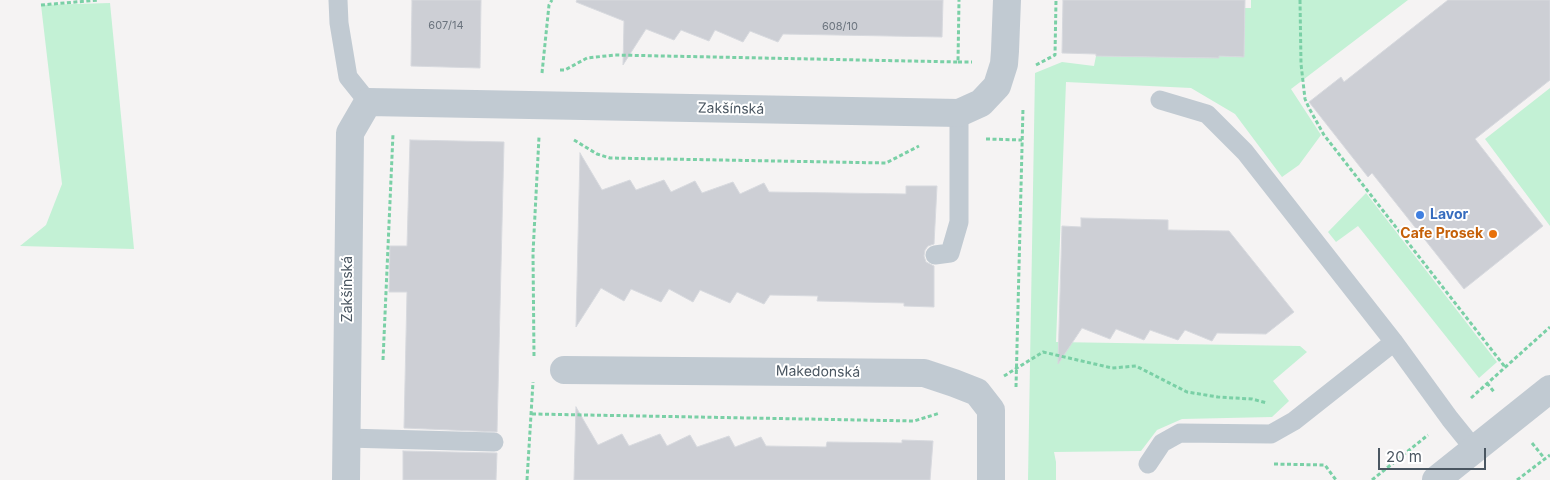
<!DOCTYPE html>
<html>
<head>
<meta charset="utf-8">
<style>
  body { margin:0 }
  #map { position:relative; width:1550px; height:480px; overflow:hidden; background:#f5f3f3; font-family:Inter,sans-serif }
  canvas { display:block }
  .scale { position:absolute; left:1378px; top:448px; width:108px; height:22px; box-sizing:border-box; border:2px solid #4a5661; border-top:0; padding-left:6px; font-size:15px; line-height:18px; white-space:nowrap; color:#4a5661; -webkit-text-stroke:4px #fff; paint-order:stroke }
</style>
</head>
<body>
<div id="map">
<canvas width="1550" height="480"></canvas>
<div class="scale">20 m</div>
</div>
<script>
const context = document.querySelector('canvas').getContext('2d');
context.lineJoin = 'round';
function fillPath(path, color) { context.fillStyle = color; context.fill(path, 'evenodd'); }
const shape = rows => new Path2D(rows.map(r => 'M' + r).join(''));
function strokePath(path, color, width, dash) { context.strokeStyle = color; context.lineWidth = width; context.lineCap = dash ? 'butt' : 'round'; context.setLineDash(dash || []); context.stroke(path); }
function label(font, color, halo, rows, align = 'center') {
  context.font = font + ' Inter,sans-serif'; context.lineWidth = 4; context.setLineDash([]); context.textBaseline = 'middle'; context.strokeStyle = halo; context.fillStyle = color; for (const [text, x, y, turn = 0] of rows) {
    context.save(); context.translate(x, y); context.rotate((+turn || 0) * Math.PI / 180); context.textAlign = isNaN(turn) ? turn : align; if (halo) context.strokeText(text, 0, 0); context.fillText(text, 0, 0); context.restore();
  }
}
fillPath(shape([
  [1251,0,1408,0,1291,89,1321,135,1299,165,1282,177,1235,114,1191,88,1066,82,1056,342,1300,346,1307,352,1273,381,1289,401,1272,417,1182,419,1157,430,1141,451,1054,452,1056,462,1056,480,1028,480,1035,73,1062,62,1094,66,1096,56,1218,58,1219,56,1244,57,1245,8,1251,8],
  [110,3,134,249,20,246,46,225,62,184,41,5],
  [1550,88,1550,226,1485,139],
  [1366,193,1497,362,1479,378,1358,226,1336,242,1328,232]
]), '#c3f1d5');
const building = shape([
  [412,0,481,0,480,68,411,66,412,0],
  [577,0,943,0,942,37,783,34,778,42,750,31,743,42,715,30,709,41,681,30,674,40,646,29,623,65,624,21,576,2,577,0],
  [1063,0,1245,0,1244,57,1219,56,1219,58,1096,56,1096,54,1062,53,1063,0],
  [1448,0,1550,0,1550,80,1475,139,1543,226,1464,289,1372,173,1368,177,1309,102,1341,77,1344,82,1448,0],
  [410,140,504,142,497,432,404,428,407,292,389,292,390,246,407,246,410,140],
  [580,153,602,190,630,180,636,190,664,180,671,192,695,181,702,193,733,182,740,194,764,183,769,192,839,193,906,194,906,186,937,186,934,244,928,246,925,250,924,256,926,262,934,266,934,307,904,306,904,303,817,301,818,296,770,295,764,304,737,292,730,303,700,290,693,302,669,289,661,302,631,289,624,301,601,288,576,327,580,153],
  [1081,218,1168,220,1168,230,1229,231,1294,312,1266,334,1217,333,1212,341,1185,330,1178,340,1150,330,1144,340,1116,329,1110,339,1082,328,1058,364,1062,226,1081,227,1081,218],
  [576,407,598,445,622,434,629,446,660,434,667,446,690,435,697,447,729,436,735,447,761,437,766,446,826,447,827,442,902,443,902,440,933,441,930,480,574,480,576,407],
  [403,451,497,453,496,480,403,480,403,451]
]);
fillPath(building, '#cdcfd5');
strokePath(building, '#d7d9de', 1);
strokePath(shape([
  [1300,0,1301,64,1305,99,1309,108,1324,135,1505,367],
  [41,5,99,0],
  [958,62,972,62],
  [1036,65,1055,55,1056,0],
  [560,70,565,70,587,58,615,55,958,62,959,0],
  [542,73,549,5,552,0],
  [986,139,1022,140],
  [574,140,597,154,610,158,886,163,919,146],
  [534,356,533,253,539,137],
  [383,360,393,134],
  [1004,376,1043,352,1112,368,1136,366,1187,392,1218,397,1252,399,1267,403],
  [1487,383,1494,392],
  [1016,387,1023,108],
  [1471,398,1550,327],
  [532,414,914,421,940,413],
  [1532,443,1545,459],
  [1274,464,1325,465,1336,480],
  [527,480,533,382],
  [1372,480,1428,435],
  [1517,480,1550,455]
]), '#7ad0a6', 3, [4, 2.5]);
strokePath(shape([
  [338,0,339,23,348,77,368,102],
  [1160,100,1207,114,1245,152,1394,342,1450,419,1475,450],
  [935,255,950,253,959,222,959,113],
  [347,438,494,442],
  [1148,464,1162,443,1180,433,1271,434,1294,421,1394,342]
]), '#c1cad2', 19);
strokePath(shape([
  [564,370,924,373,954,383,977,392,991,410,991,480],
  [346,480,350,133,368,102,959,113,981,103,997,86,1004,64,1005,51,1007,0],
  [1436,480,1550,389]
]), '#c1cad2', 28);
for (const [x, y, r, color] of [
  [1420,215,5,"#3f7fe0"],
  [1493,234,5,"#e8710a"]
]) { const dot = new Path2D(); dot.arc(x, y, r, 0, 2 * Math.PI); context.fillStyle = color; context.fill(dot); strokePath(dot, '#fff', 2); }
label('11px', '#6b747e', null, [
  ["607/14",446,26],
  ["608/10",840,27]
]);
label('14px', '#4a5661', '#fff', [
  ["Zakšínská",731,109,1],
  ["Zakšínská",348,289,-90],
  ["Makedonská",818,372,1]
]);
label('bold 14px', '#366cbe', '#fff', [
  ["Lavor",1430,215]
], 'left');
label('bold 14px', '#c56008', '#fff', [
  ["Cafe Prosek",1483,234]
], 'right');
</script>
</body>
</html>
